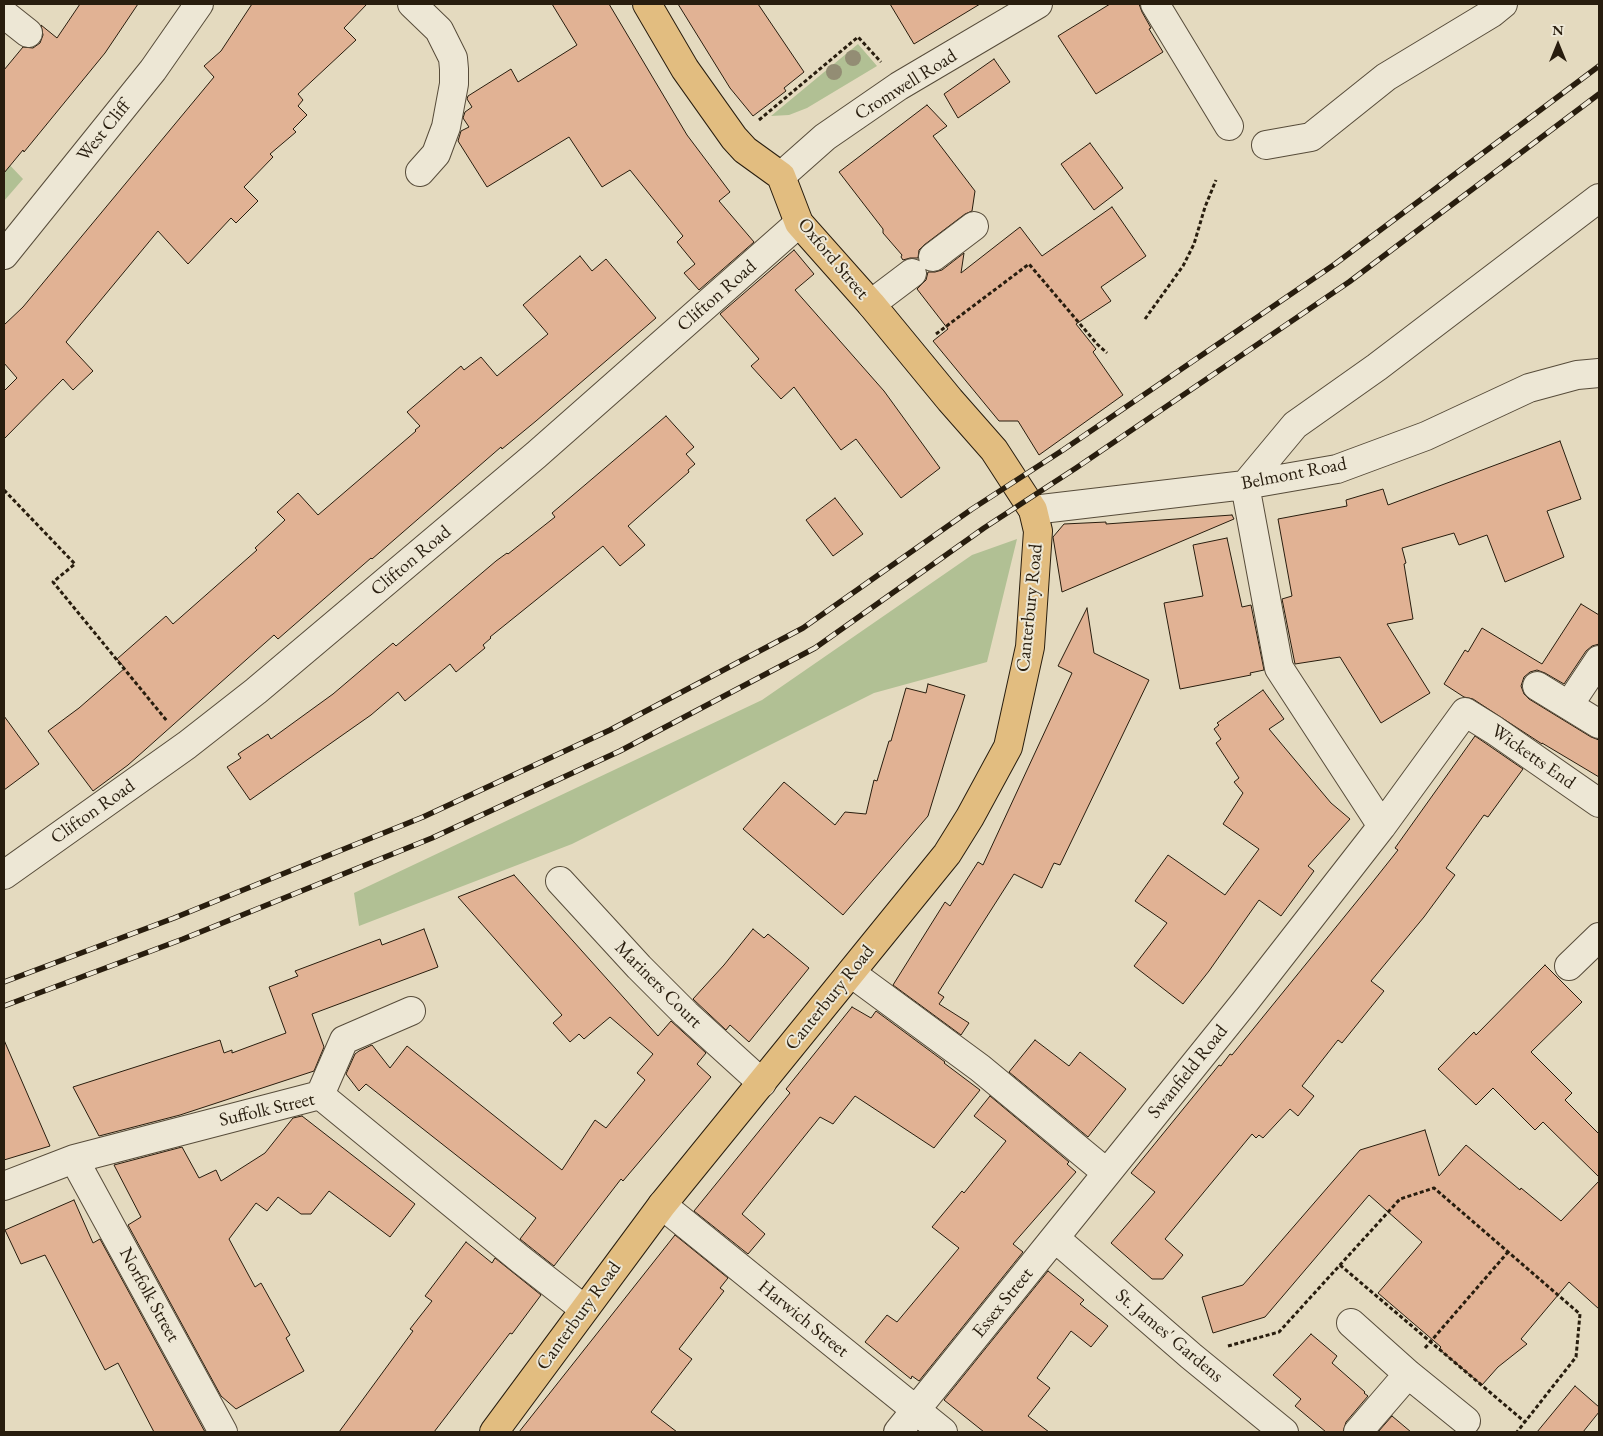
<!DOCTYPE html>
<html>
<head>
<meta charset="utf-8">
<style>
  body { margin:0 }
  #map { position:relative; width:1603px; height:1436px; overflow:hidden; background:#e4dabf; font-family:"EB Garamond",serif }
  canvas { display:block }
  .frame { position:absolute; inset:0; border:5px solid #281d0e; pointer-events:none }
  .north { position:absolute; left:1533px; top:20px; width:50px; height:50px; -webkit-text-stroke:4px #ede7d5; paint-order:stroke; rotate:0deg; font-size:14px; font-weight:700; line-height:20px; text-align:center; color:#281d0e }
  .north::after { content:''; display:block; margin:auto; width:18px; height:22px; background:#281d0e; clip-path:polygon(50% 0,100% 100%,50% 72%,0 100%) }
</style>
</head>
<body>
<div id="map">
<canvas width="1603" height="1436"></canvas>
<div class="frame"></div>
<div class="north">N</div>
</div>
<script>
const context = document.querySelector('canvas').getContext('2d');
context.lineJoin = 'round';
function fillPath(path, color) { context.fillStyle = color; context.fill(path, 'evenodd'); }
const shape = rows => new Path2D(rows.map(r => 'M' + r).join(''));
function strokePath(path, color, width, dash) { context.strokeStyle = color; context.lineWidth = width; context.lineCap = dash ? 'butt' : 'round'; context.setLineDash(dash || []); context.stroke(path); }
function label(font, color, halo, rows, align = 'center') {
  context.font = font + ' "EB Garamond",serif'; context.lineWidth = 4; context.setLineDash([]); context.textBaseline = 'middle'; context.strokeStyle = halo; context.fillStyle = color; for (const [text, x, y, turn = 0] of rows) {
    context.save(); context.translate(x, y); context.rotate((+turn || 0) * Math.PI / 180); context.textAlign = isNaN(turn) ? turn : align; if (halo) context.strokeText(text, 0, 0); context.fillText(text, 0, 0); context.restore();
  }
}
fillPath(shape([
  [858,44,877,66,807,108,789,115,771,116],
  [4,159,23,179,4,201],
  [1017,539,987,662,874,693,572,844,359,926,354,893,762,700,972,555]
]), '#b1c094');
const building = shape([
  [80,4,138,4,105,53,24,152,23,150,4,173,4,70,23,47,33,48,40,43,43,35,41,25,57,38,80,4],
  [252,4,367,4,344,28,356,40,298,94,303,100,298,106,307,115,293,129,296,132,270,154,273,157,244,187,258,201,236,223,231,218,188,264,158,231,66,342,93,371,73,390,63,379,4,439,4,391,17,378,4,363,4,325,23,307,214,77,204,66,221,51,252,4],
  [552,4,609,4,687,135,730,192,719,201,754,242,699,290,684,273,695,264,677,242,683,236,630,170,602,187,569,137,487,187,458,141,461,131,469,127,463,118,465,112,472,107,467,99,468,96,511,69,518,82,577,45,552,4],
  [678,4,758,4,804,72,784,88,786,91,753,116,730,88,678,4],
  [890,4,980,4,914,44,890,4],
  [1110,4,1139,4,1142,12,1151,28,1149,29,1163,52,1096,94,1058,36,1110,4],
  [994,59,1010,82,958,118,944,94,994,59],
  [927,105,947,126,933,136,975,191,972,211,965,214,924,245,919,250,918,258,910,258,903,260,901,257,902,255,883,233,883,229,839,172,927,105],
  [1090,143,1123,188,1094,210,1061,164,1090,143],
  [1112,207,1146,256,1101,287,1111,301,1076,324,1096,349,1093,352,1123,395,1039,455,1018,421,999,421,933,341,948,329,917,289,926,280,928,272,935,272,942,270,964,253,961,273,1020,227,1042,256,1112,207],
  [794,250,814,274,795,290,884,391,940,468,901,498,856,439,841,450,794,387,781,399,751,366,759,359,720,314,794,250],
  [580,256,592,271,606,259,656,318,536,421,502,449,501,447,372,559,371,558,278,639,274,635,128,765,93,791,48,731,79,708,125,668,117,659,166,616,173,624,257,550,255,548,285,520,277,512,298,493,318,515,416,431,415,430,420,426,407,412,461,366,464,370,481,357,497,376,548,334,523,305,580,256],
  [666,416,694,447,686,454,695,464,688,470,689,472,628,526,645,545,620,566,603,546,490,637,491,638,483,645,485,648,456,672,450,664,405,701,398,692,371,715,250,800,227,767,241,758,238,754,268,734,271,739,333,694,393,643,396,646,496,561,507,553,508,554,555,517,552,513,666,416],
  [1560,441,1581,499,1547,511,1564,557,1505,582,1487,535,1459,545,1454,533,1402,548,1406,563,1404,564,1413,619,1387,624,1430,693,1381,723,1340,657,1295,664,1282,599,1292,596,1278,519,1347,506,1346,500,1383,489,1388,505,1560,441],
  [835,498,863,534,833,556,806,520,835,498],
  [1232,515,1234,519,1062,592,1053,537,1064,524,1106,522,1106,524,1232,515],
  [1227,538,1242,607,1251,605,1264,670,1250,673,1251,675,1180,689,1164,603,1203,596,1193,545,1227,538],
  [1581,604,1599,615,1599,644,1592,646,1586,651,1564,684,1545,673,1537,670,1530,672,1524,677,1521,686,1524,694,1529,699,1591,737,1599,740,1599,777,1542,743,1542,744,1473,699,1464,697,1444,684,1465,650,1468,652,1482,628,1542,664,1581,604],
  [1087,608,1094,653,1149,680,1060,865,1054,863,1042,888,1014,874,938,993,944,997,939,1004,969,1023,961,1035,893,985,945,902,950,906,978,862,983,865,1072,673,1058,666,1087,608],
  [928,684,965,695,928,816,843,915,743,829,784,782,835,825,845,812,866,814,874,780,877,781,889,741,891,741,906,688,926,693,928,684],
  [1263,690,1284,719,1269,729,1331,803,1350,819,1308,866,1314,871,1281,916,1259,900,1209,971,1183,1004,1134,966,1167,923,1135,901,1168,855,1225,895,1259,849,1223,824,1243,793,1234,782,1239,778,1216,743,1221,739,1214,729,1219,725,1217,723,1263,690],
  [4,716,39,764,4,790,4,716],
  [1475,736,1523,769,1488,817,1484,815,1446,868,1455,875,1424,917,1371,981,1384,991,1342,1043,1338,1040,1302,1086,1314,1096,1298,1116,1290,1109,1263,1138,1259,1135,1256,1138,1252,1134,1165,1239,1183,1255,1163,1279,1152,1279,1111,1243,1155,1192,1131,1173,1219,1065,1221,1066,1230,1054,1232,1055,1371,884,1398,850,1395,848,1475,736],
  [514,875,658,1036,671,1021,706,1053,697,1064,711,1077,623,1181,621,1179,554,1266,520,1239,536,1218,366,1084,359,1091,346,1074,355,1054,359,1051,372,1045,390,1068,407,1046,562,1170,595,1120,606,1128,645,1080,637,1073,653,1054,610,1017,584,1039,579,1034,570,1042,553,1023,562,1015,458,897,514,875],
  [424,929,438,967,312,1014,324,1047,314,1071,180,1115,99,1136,73,1087,220,1040,224,1053,232,1050,232,1053,286,1033,269,987,298,976,295,971,380,939,382,945,424,929],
  [753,929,764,938,768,934,809,968,749,1042,730,1025,726,1030,693,999,724,965,753,929],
  [1545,965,1582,1002,1531,1052,1572,1093,1565,1100,1599,1134,1599,1177,1543,1122,1535,1130,1493,1088,1476,1105,1438,1069,1474,1032,1476,1035,1545,965],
  [852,1007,871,1018,876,1011,945,1062,944,1063,980,1090,934,1148,855,1096,833,1124,820,1117,742,1214,765,1234,748,1254,694,1211,790,1093,786,1089,852,1007],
  [4,1040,50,1146,4,1160,4,1040],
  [1035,1040,1069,1066,1080,1052,1126,1089,1088,1137,1009,1072,1035,1040],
  [990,1096,1069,1162,1067,1164,1076,1172,1013,1244,1023,1252,919,1381,912,1376,911,1379,865,1342,887,1315,897,1322,959,1248,932,1227,962,1191,964,1193,1006,1141,974,1116,990,1096],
  [302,1116,415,1204,390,1237,329,1191,311,1214,301,1214,278,1197,267,1211,256,1203,229,1239,255,1287,261,1283,290,1335,286,1338,304,1371,236,1409,221,1396,128,1225,141,1217,114,1165,182,1147,199,1178,216,1170,221,1181,265,1153,293,1118,302,1116],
  [1425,1130,1439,1176,1466,1145,1520,1190,1521,1188,1561,1221,1599,1181,1599,1309,1569,1282,1521,1339,1527,1344,1498,1367,1482,1385,1439,1349,1441,1347,1378,1293,1422,1242,1369,1195,1265,1317,1213,1333,1202,1297,1243,1285,1360,1150,1425,1130],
  [74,1200,93,1243,100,1239,205,1432,154,1432,118,1363,105,1370,45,1255,21,1264,5,1230,74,1200],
  [675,1235,728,1278,720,1288,724,1291,679,1349,692,1359,651,1412,677,1432,519,1432,675,1235],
  [466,1242,492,1263,495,1258,541,1295,512,1334,510,1333,497,1350,434,1432,339,1432,413,1331,410,1329,432,1301,425,1296,466,1242],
  [1048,1271,1084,1300,1080,1304,1108,1326,1091,1347,1071,1331,1037,1378,1050,1388,1028,1416,1049,1432,984,1432,944,1400,1048,1271],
  [1311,1334,1337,1356,1332,1363,1365,1392,1364,1393,1368,1396,1346,1422,1343,1432,1326,1432,1295,1406,1301,1399,1273,1375,1311,1334],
  [1575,1386,1599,1407,1599,1412,1583,1432,1537,1432,1575,1386],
  [1392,1416,1411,1432,1378,1432,1392,1416]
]);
fillPath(building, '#e1b294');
strokePath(building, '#281d0e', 1);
const minor = shape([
  [412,4,439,30,453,58,454,69,454,84,446,127,436,154,420,172],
  [1155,4,1229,126],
  [4,14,28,33],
  [1266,145,1311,137,1386,77,1492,13,1503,4],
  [781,176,825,137,899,86,1038,4],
  [4,255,153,70,199,4],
  [933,257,974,226],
  [871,304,912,273],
  [1245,485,1295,425,1377,367,1599,198],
  [1245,485,1279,668,1382,826],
  [1033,510,1245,485,1337,469,1426,436,1529,388,1577,375,1599,373],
  [1537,686,1599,724],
  [1569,705,1599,660],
  [4,875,187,745,256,691,536,455,799,223],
  [560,881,639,967,686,1014,762,1083],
  [1569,966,1599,937],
  [851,973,980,1068,1107,1173,1244,1003,1382,826,1465,712,1494,730,1599,803],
  [320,1095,344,1040,411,1011],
  [74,1159,223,1432],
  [4,1186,74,1159,320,1095,520,1259,584,1309],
  [662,1205,943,1432],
  [1055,1238,1191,1356,1284,1432],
  [1351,1323,1408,1374,1466,1421],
  [898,1432,1107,1173],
  [1358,1432,1408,1374]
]);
const major = shape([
  [494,1432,662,1205,947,854,970,817,1008,747,1030,647,1038,531,1033,510,994,450,950,400,871,304,799,223,781,176,745,150,734,138,685,69,647,4]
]);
strokePath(minor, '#574c3a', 30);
strokePath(major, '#281d0e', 30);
strokePath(shape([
  [759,120,858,37,881,62],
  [1145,319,1183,266,1194,244,1205,207,1216,180],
  [936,334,1029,264,1097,344,1107,353],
  [4,490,75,564,53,582,167,721],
  [1340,1265,1525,1422],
  [1228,1346,1279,1332,1400,1199,1434,1188,1580,1314,1576,1357,1517,1432],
  [1425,1348,1508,1252]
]), '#281d0e', 3, [4, 2.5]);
strokePath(minor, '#ede7d5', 28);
strokePath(major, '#e2bd80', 28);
const rail = shape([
  [4,982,174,918,423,817,610,730,803,628,972,509,1063,450,1335,264,1599,66],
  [4,1006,183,939,432,838,620,751,815,648,984,528,1076,468,1349,282,1599,94]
]);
strokePath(rail, '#281d0e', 5.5);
strokePath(rail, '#ede7d5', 4, [11]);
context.fillStyle = '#938d74';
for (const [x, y] of [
  [853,58],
  [834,72]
]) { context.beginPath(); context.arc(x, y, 8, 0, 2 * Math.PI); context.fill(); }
label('19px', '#281d0e', '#ede7d5', [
  ["Cromwell Road",906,85,-32],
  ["West Cliff",104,131,-51],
  ["Oxford Street",833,259,50],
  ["Clifton Road",717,296,-41],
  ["Belmont Road",1294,474,-11],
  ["Clifton Road",411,561,-40],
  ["Canterbury Road",1030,608,-84],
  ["Wicketts End",1533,757,35],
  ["Clifton Road",93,812,-35],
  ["Mariners Court",658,985,45],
  ["Canterbury Road",830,998,-51],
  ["Swanfield Road",1188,1072,-51],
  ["Suffolk Street",267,1110,-13],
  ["Norfolk Street",149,1295,61],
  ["Essex Street",1003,1303,-51],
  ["Canterbury Road",579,1316,-54],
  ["Harwich Street",803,1319,39],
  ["St. James' Gardens",1169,1336,40]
]);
</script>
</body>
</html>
